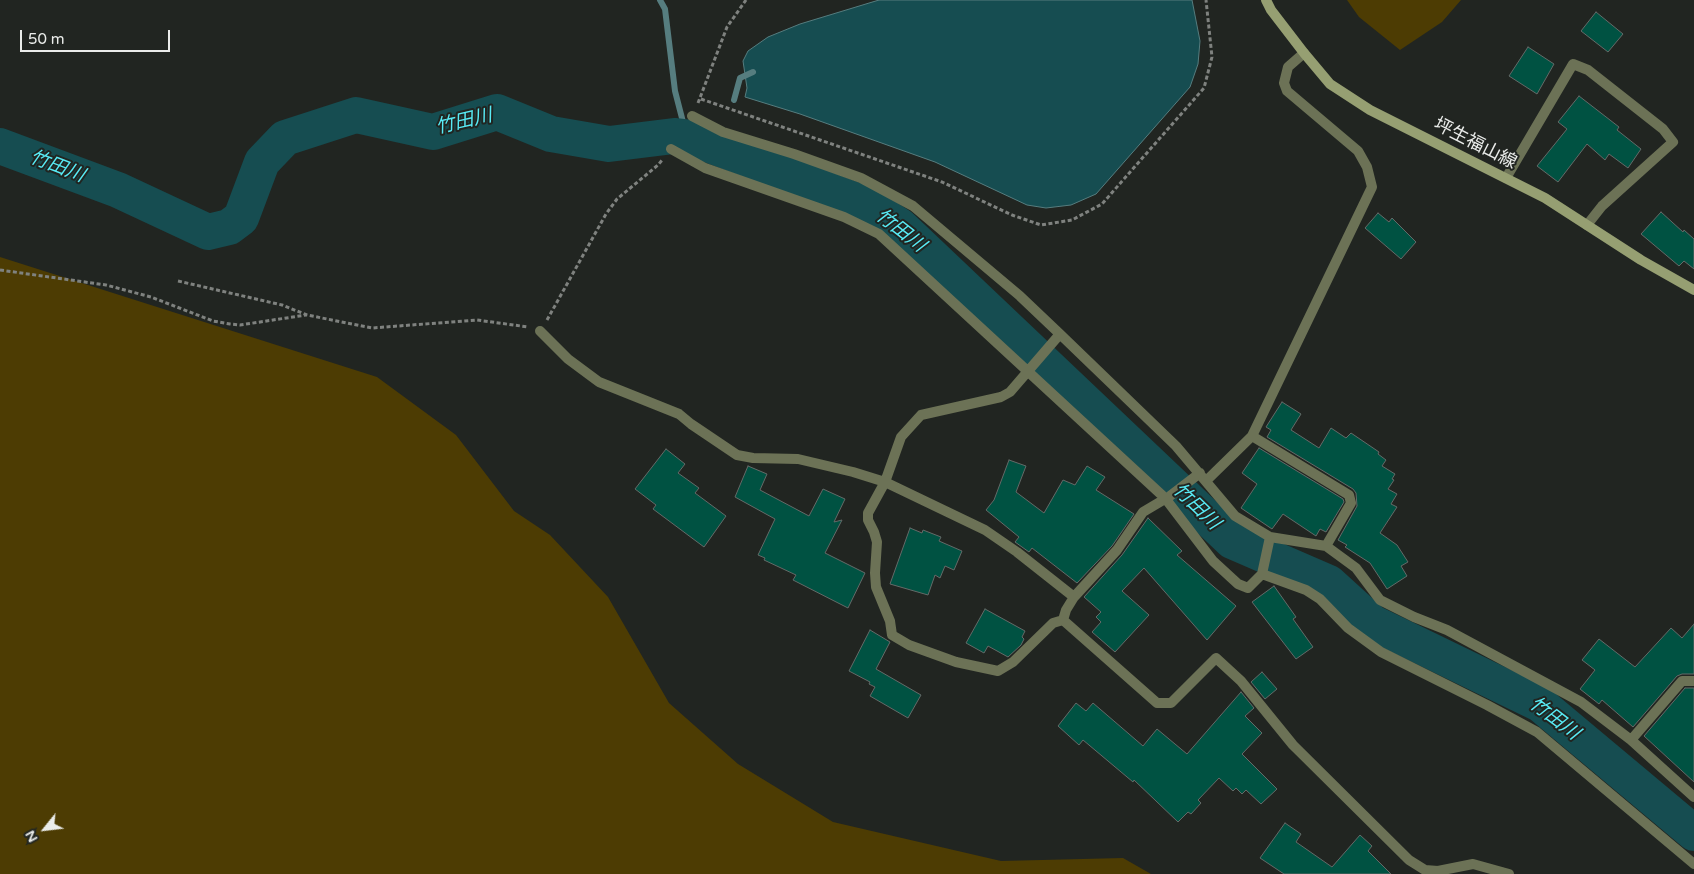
<!DOCTYPE html>
<html>
<head>
<meta charset="utf-8">
<style>
  body { margin:0 }
  #map { position:relative; width:1694px; height:874px; overflow:hidden; background:#212521; font-family:"Varela Round",sans-serif }
  canvas { display:block }
  .north { position:absolute; left:20px; top:804px; width:50px; height:50px; -webkit-text-stroke:4px #212521; paint-order:stroke; rotate:241deg; font-size:14px; font-weight:700; line-height:20px; text-align:center; color:#eaecea }
  .north::after { content:''; display:block; margin:auto; width:18px; height:22px; background:#eaecea; clip-path:polygon(50% 0,100% 100%,50% 72%,0 100%) }
  .scale { position:absolute; left:20px; top:30px; width:150px; height:22px; box-sizing:border-box; border:2px solid #eaecea; border-top:0; padding-left:6px; font-size:15px; line-height:18px; white-space:nowrap; color:#eaecea; -webkit-text-stroke:4px #212521; paint-order:stroke }
</style>
</head>
<body>
<div id="map">
<canvas width="1694" height="874"></canvas>
<div class="north">N</div>
<div class="scale">50 m</div>
</div>
<script>
const context = document.querySelector('canvas').getContext('2d');
context.lineJoin = 'round';
function fillPath(path, color) { context.fillStyle = color; context.fill(path, 'evenodd'); }
const shape = rows => new Path2D(rows.map(r => 'M' + r).join(''));
function strokePath(path, color, width, dash) { context.strokeStyle = color; context.lineWidth = width; context.lineCap = dash ? 'butt' : 'round'; context.setLineDash(dash || []); context.stroke(path); }
function label(font, color, halo, rows, align = 'center') {
  context.font = font + ' "Varela Round","Noto Sans JP",sans-serif'; context.lineWidth = 4; context.setLineDash([]); context.textBaseline = 'middle'; context.strokeStyle = halo; context.fillStyle = color; for (const [text, x, y, turn = 0] of rows) {
    context.save(); context.translate(x, y); context.rotate((+turn || 0) * Math.PI / 180); context.textAlign = isNaN(turn) ? turn : align; if (halo) context.strokeText(text, 0, 0); context.fillText(text, 0, 0); context.restore();
  }
}
fillPath(shape([
  [1347,0,1461,0,1442,22,1400,50,1359,17],
  [0,257,377,377,456,435,514,511,550,535,608,597,669,703,738,764,833,822,1001,861,1123,858,1151,874,0,874]
]), '#4d3c03');
const water = shape([
  [879,0,1192,0,1200,41,1198,64,1190,87,1096,194,1071,205,1046,208,1027,205,935,162,800,114,745,97,747,88,743,61,748,51,768,37,800,24,879,0]
]);
fillPath(water, '#164d51');
strokePath(water, '#567d7f', 1);
strokePath(shape([
  [660,0,665,9,675,91,683,122,691,138],
  [734,100,740,78,753,72],
  [724,150,727,141]
]), '#567d7f', 6);
strokePath(shape([
  [0,146,118,190,208,232,229,227,241,218,262,162,285,138,356,115,433,132,497,112,551,134,609,144,674,136,691,138,868,205,900,226,1232,541,1329,583,1373,623,1540,704,1694,833]
]), '#164d51', 36);
const building = shape([
  [1596,12,1623,34,1608,52,1581,31,1596,12],
  [1528,47,1554,64,1537,94,1509,76,1528,47],
  [1579,96,1619,127,1617,130,1641,149,1628,168,1609,154,1605,160,1587,144,1558,182,1537,166,1567,129,1558,122,1579,96],
  [1661,212,1683,232,1684,230,1694,239,1694,269,1684,261,1679,266,1641,234,1661,212],
  [1378,213,1389,222,1392,218,1416,242,1401,259,1365,228,1378,213],
  [1282,402,1301,414,1291,430,1319,448,1331,428,1346,438,1351,433,1379,452,1378,454,1386,460,1382,466,1395,474,1392,479,1394,480,1388,489,1397,494,1391,504,1397,507,1380,533,1397,545,1408,562,1401,566,1407,576,1387,589,1370,563,1345,547,1347,545,1338,540,1357,506,1356,493,1353,489,1267,437,1271,430,1266,427,1282,402],
  [1259,448,1343,499,1344,502,1326,532,1320,529,1316,536,1283,514,1272,529,1241,508,1257,484,1242,473,1259,448],
  [666,449,685,464,678,473,699,488,695,493,726,516,704,547,653,509,656,505,635,489,666,449],
  [1009,460,1026,466,1016,492,1044,513,1063,480,1075,485,1087,466,1105,477,1096,490,1134,514,1112,546,1077,583,1032,548,1029,552,1015,542,1019,537,986,510,994,500,1009,460],
  [748,466,767,474,760,490,809,516,823,489,845,499,834,522,842,520,825,553,865,573,848,608,793,580,796,575,764,560,765,558,758,555,775,519,735,497,748,466],
  [1148,518,1182,551,1177,555,1236,606,1207,640,1144,568,1122,591,1149,615,1115,652,1092,632,1101,622,1096,617,1101,612,1084,597,1122,555,1148,518],
  [910,528,922,533,923,530,941,537,939,541,962,551,954,570,945,566,940,578,935,575,928,595,890,584,910,528],
  [1274,586,1296,617,1293,619,1313,647,1296,659,1252,602,1274,586],
  [985,609,1025,631,1022,637,1024,639,1021,645,1008,657,988,646,984,653,966,643,985,609],
  [1694,624,1694,674,1682,674,1677,676,1633,727,1602,700,1599,704,1580,689,1595,670,1582,660,1599,639,1635,667,1671,628,1682,638,1694,624],
  [870,630,890,642,876,669,921,695,908,718,870,696,875,687,869,684,870,682,849,671,870,630],
  [1262,672,1277,689,1265,699,1251,682,1262,672],
  [1685,688,1694,688,1694,782,1644,736,1685,688],
  [1241,692,1254,708,1245,716,1262,733,1242,754,1277,789,1261,804,1246,790,1242,794,1236,788,1233,791,1219,778,1198,800,1201,803,1191,814,1188,812,1178,822,1134,780,1133,782,1083,740,1079,745,1058,726,1076,703,1086,711,1093,703,1143,746,1157,729,1187,754,1241,692],
  [1285,823,1301,834,1296,842,1332,867,1360,835,1372,846,1368,851,1391,874,1284,874,1260,858,1285,823]
]);
fillPath(building, '#005242');
strokePath(building, '#646a68', 1);
strokePath(shape([
  [701,99,942,182,1012,215,1041,225,1072,220,1102,204,1204,88,1212,57,1206,0],
  [698,103,727,27,746,0],
  [0,270,106,285,151,297,213,321,230,324,240,325,306,315],
  [178,281,282,305,307,315,372,328,477,320,528,327],
  [547,320,606,214,617,199,658,165,663,159]
]), '#7f827f', 3, [4, 2.5]);
strokePath(shape([
  [692,116,723,132,794,154,861,178,913,206,1020,296,1060,334,1176,446,1235,516,1270,537,1326,546,1356,568,1380,600,1414,617,1447,630,1581,702,1631,740,1694,797],
  [671,149,705,168,844,217,879,234,1165,498,1213,561,1238,584,1248,588,1262,574,1306,590,1320,599,1348,628,1381,652,1487,705,1537,732,1694,864],
  [1506,178,1573,64,1588,70,1663,129,1673,142,1602,206,1587,225],
  [540,331,568,359,599,382,679,414,691,424,737,455,753,458,798,459,853,472,885,482,985,530,1017,552,1074,597],
  [1060,334,1010,392,1001,397,921,415,901,437,885,482,868,513,868,520,874,532,877,542,875,573,876,587,890,621,892,635,909,645,956,662,998,671,1013,662,1053,623,1063,620],
  [1252,436,1349,495,1351,503,1326,546],
  [1200,473,1170,496,1143,512,1117,550,1074,597,1066,610,1063,620,1157,703,1171,703,1216,658,1241,681,1293,745,1409,860,1425,870,1438,871,1473,864,1509,874],
  [1206,481,1252,436,1372,187,1367,167,1358,151,1287,91,1284,83,1288,67,1304,53],
  [1262,574,1270,537],
  [1631,740,1682,681,1694,681]
]), '#6c7256', 10);
strokePath(shape([
  [1266,0,1271,10,1304,53,1330,84,1370,110,1545,198,1641,260,1694,290]
]), '#969f72', 10);
label('18px', '#eaecea', '#212521', [
  ["坪生福山線",1475,144,27]
]);
label('italic 19px', '#58ebf5', '#212521', [
  ["竹田川",464,122,-13],
  ["竹田川",57,167,21],
  ["竹田川",900,231,38],
  ["竹田川",1196,507,44],
  ["竹田川",1554,719,37]
]);
</script>
</body>
</html>
